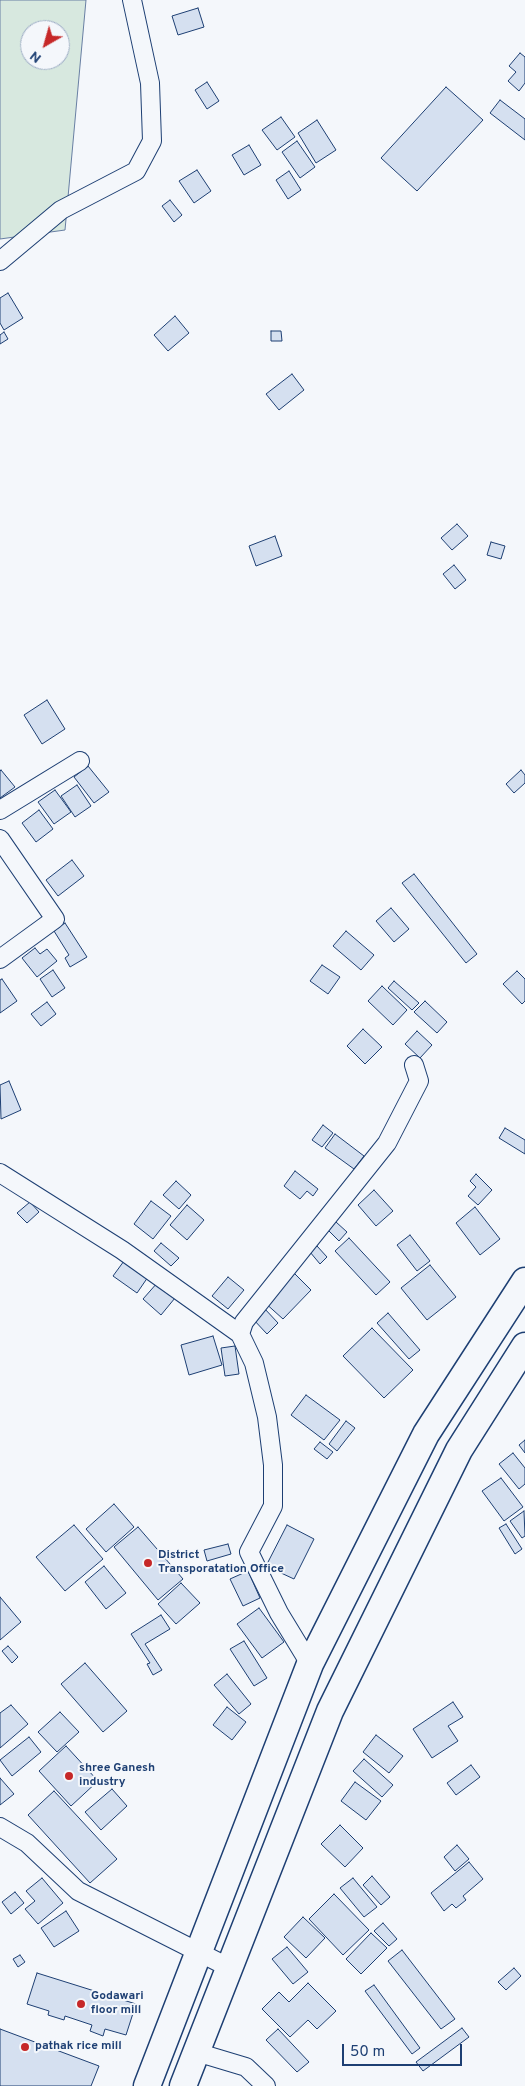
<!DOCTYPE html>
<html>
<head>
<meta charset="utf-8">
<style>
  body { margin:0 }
  #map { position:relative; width:525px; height:2086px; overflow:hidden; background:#f4f7fb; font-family:Overpass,sans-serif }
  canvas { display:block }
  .north { position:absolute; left:20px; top:20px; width:50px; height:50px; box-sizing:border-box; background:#f4f7fb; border:1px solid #9eadc5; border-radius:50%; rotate:218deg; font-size:14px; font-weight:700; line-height:20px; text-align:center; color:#1d3f73 }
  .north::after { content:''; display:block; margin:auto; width:18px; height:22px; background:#c62828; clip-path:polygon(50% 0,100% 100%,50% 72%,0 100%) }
  .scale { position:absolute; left:342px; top:2044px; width:120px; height:22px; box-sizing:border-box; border:2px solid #1d3f73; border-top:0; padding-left:6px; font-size:15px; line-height:18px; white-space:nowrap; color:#1d3f73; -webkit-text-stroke:4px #f4f7fb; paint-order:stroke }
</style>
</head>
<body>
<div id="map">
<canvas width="525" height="2086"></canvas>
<div class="north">N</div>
<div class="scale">50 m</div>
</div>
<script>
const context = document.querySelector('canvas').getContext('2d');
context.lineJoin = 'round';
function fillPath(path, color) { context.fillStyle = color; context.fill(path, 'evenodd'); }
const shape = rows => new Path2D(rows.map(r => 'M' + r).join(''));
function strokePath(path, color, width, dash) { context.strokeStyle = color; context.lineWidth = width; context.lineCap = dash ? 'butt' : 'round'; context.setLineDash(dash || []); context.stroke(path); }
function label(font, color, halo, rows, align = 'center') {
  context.font = font + ' Overpass,sans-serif'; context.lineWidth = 4; context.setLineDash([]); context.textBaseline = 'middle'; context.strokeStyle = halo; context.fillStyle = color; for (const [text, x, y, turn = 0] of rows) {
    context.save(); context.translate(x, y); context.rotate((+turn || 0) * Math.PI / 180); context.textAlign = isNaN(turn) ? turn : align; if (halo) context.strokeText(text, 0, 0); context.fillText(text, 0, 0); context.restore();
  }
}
const green = shape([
  [0,0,86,0,65,230,0,239,0,0],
  [30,30,60,30,60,60,30,60,30,30]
]);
fillPath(green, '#d7e8df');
strokePath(green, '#687fa3', 1);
const building = shape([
  [198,8,204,27,178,35,172,16,198,8],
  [520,53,525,57,525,83,519,91,508,81,516,72,509,66,520,53],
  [207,82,219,101,207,109,195,90,207,82],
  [446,87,483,120,417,191,381,158,446,87],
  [500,100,525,119,525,140,490,113,500,100],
  [281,117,295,137,277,150,262,130,281,117],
  [317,120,336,150,316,163,298,133,317,120],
  [297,141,315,167,300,178,282,152,297,141],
  [249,145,261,165,244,175,232,155,249,145],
  [197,170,211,191,194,203,179,181,197,170],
  [289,171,301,190,288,199,276,180,289,171],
  [170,200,182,215,174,222,162,206,170,200],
  [8,293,23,318,4,330,0,323,0,298,8,293],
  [175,316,189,333,168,351,154,335,175,316],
  [271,331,281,331,282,341,271,341,271,331],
  [4,332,8,339,0,344,0,335,4,332],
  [292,374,304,390,279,410,266,394,292,374],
  [457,524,468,536,452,550,441,538,457,524],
  [275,536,282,556,256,566,249,546,275,536],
  [491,542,505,546,501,559,487,555,491,542],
  [454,565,466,580,455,589,443,574,454,565],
  [47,700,65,729,42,744,24,715,47,700],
  [88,766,109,792,94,803,74,777,88,766],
  [1,770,15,787,0,798,0,771,1,770],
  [521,770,525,775,525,783,514,793,506,784,521,770],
  [77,785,91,806,75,817,61,796,77,785],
  [55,790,71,812,54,824,38,802,55,790],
  [39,810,53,829,36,842,22,823,39,810],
  [72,860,84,876,58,896,46,880,72,860],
  [414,874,477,954,466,963,402,883,414,874],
  [391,908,409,929,394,942,376,921,391,908],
  [65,923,87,957,70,967,65,958,69,955,54,931,65,923],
  [346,931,374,955,361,970,333,946,346,931],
  [35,948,40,954,47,949,57,961,37,977,22,958,35,948],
  [322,965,340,977,328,994,310,981,322,965],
  [53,970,65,988,52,997,40,979,53,970],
  [517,971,525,979,525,1001,522,1004,503,984,517,971],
  [2,979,17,1001,0,1013,0,980,2,979],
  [394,981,419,1003,412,1010,388,988,394,981],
  [382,986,407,1010,393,1025,368,1001,382,986],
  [425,1001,447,1022,437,1033,414,1012,425,1001],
  [47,1002,56,1014,41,1026,31,1014,47,1002],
  [363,1029,382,1047,365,1064,347,1046,363,1029],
  [417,1031,432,1045,420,1058,405,1044,417,1031],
  [9,1081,21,1110,1,1119,0,1085,9,1081],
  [323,1125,333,1133,322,1147,312,1140,323,1125],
  [505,1128,525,1140,525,1154,499,1138,505,1128],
  [335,1134,364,1156,354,1169,325,1148,335,1134],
  [295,1171,318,1189,313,1196,307,1191,300,1199,284,1186,295,1171],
  [476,1174,492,1190,478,1205,468,1196,476,1187,470,1181,476,1174],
  [176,1181,191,1195,179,1209,163,1195,176,1181],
  [374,1190,393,1211,376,1226,358,1205,374,1190],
  [151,1201,171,1216,153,1239,134,1224,151,1201],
  [30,1202,39,1212,27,1223,17,1213,30,1202],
  [187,1205,204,1220,187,1240,170,1225,187,1205],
  [475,1207,500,1239,480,1255,456,1223,475,1207],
  [336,1222,347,1232,339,1241,328,1230,336,1222],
  [410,1235,430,1261,417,1271,397,1245,410,1235],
  [349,1238,390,1282,376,1295,335,1251,349,1238],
  [161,1243,179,1258,171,1266,154,1251,161,1243],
  [317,1246,327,1257,320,1264,310,1252,317,1246],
  [124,1261,148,1277,137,1293,113,1276,124,1261],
  [430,1265,456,1297,427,1320,401,1288,430,1265],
  [292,1271,311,1290,283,1319,263,1301,292,1271],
  [228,1277,244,1290,228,1309,212,1296,228,1277],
  [158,1282,175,1298,161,1315,143,1299,158,1282],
  [264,1308,278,1323,267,1334,253,1319,264,1308],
  [388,1313,420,1350,409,1359,377,1323,388,1313],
  [372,1328,413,1370,384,1398,343,1356,372,1328],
  [213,1336,222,1365,189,1375,181,1345,213,1336],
  [235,1346,239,1374,225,1376,221,1348,235,1346],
  [306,1395,340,1420,324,1440,291,1415,306,1395],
  [346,1421,355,1428,337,1451,329,1444,346,1421],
  [525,1440,525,1453,519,1445,525,1440],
  [320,1442,333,1452,327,1459,314,1449,320,1442],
  [513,1453,525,1468,525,1484,519,1489,499,1464,513,1453],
  [501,1478,523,1507,504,1521,482,1491,501,1478],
  [114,1504,134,1527,106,1552,86,1529,114,1504],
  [524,1511,525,1536,522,1538,510,1521,524,1511],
  [506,1524,522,1549,515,1554,499,1528,506,1524],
  [74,1525,103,1559,65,1591,36,1557,74,1525],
  [287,1525,314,1539,294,1579,266,1566,287,1525],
  [138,1527,183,1579,158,1600,114,1547,138,1527],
  [228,1544,231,1554,207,1561,204,1550,228,1544],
  [104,1566,126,1593,106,1609,85,1582,104,1566],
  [248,1571,260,1598,243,1606,230,1579,248,1571],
  [181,1583,200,1603,176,1624,158,1604,181,1583],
  [0,1597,21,1622,0,1640,0,1597],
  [259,1608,284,1642,262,1658,237,1624,259,1608],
  [161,1615,170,1629,145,1644,162,1670,153,1675,147,1664,150,1663,131,1634,161,1615],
  [244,1641,267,1678,254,1686,230,1649,244,1641],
  [8,1646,18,1657,12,1663,2,1651,8,1646],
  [85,1663,127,1711,103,1732,61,1684,85,1663],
  [227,1674,251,1704,239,1714,214,1685,227,1674],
  [453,1702,463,1717,448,1726,458,1741,432,1758,413,1729,453,1702],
  [11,1705,28,1724,0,1748,0,1713,11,1705],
  [227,1707,246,1722,232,1740,213,1725,227,1707],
  [60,1712,79,1732,57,1752,38,1732,60,1712],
  [376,1735,403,1756,389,1773,363,1752,376,1735],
  [29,1737,41,1752,12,1776,0,1760,29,1737],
  [66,1746,98,1781,71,1806,39,1771,66,1746],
  [364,1759,393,1785,382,1797,353,1771,364,1759],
  [471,1765,480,1777,456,1795,447,1783,471,1765],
  [0,1778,14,1794,0,1805,0,1778],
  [355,1782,381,1801,366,1820,341,1801,355,1782],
  [112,1789,127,1806,101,1830,85,1812,112,1789],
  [54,1791,117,1859,90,1883,28,1815,54,1791],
  [340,1825,363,1848,345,1867,321,1844,340,1825],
  [457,1845,469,1859,455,1871,444,1857,457,1845],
  [469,1862,483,1879,463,1896,466,1900,456,1908,452,1904,444,1911,431,1893,469,1862],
  [372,1876,390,1897,381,1905,363,1885,372,1876],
  [42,1878,63,1903,38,1924,25,1909,35,1901,26,1891,42,1878],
  [353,1878,377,1907,364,1917,340,1888,353,1878],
  [15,1892,24,1903,11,1914,2,1902,15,1892],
  [334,1894,369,1930,343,1955,309,1919,334,1894],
  [66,1911,79,1931,54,1947,41,1928,66,1911],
  [303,1917,325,1938,306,1958,284,1937,303,1917],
  [383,1923,397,1939,389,1946,374,1931,383,1923],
  [371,1933,387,1948,361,1974,346,1959,371,1933],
  [287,1947,308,1972,293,1984,272,1959,287,1947],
  [402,1950,455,2019,441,2029,388,1961,402,1950],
  [20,1955,25,1962,18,1967,13,1959,20,1955],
  [514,1968,521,1976,506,1990,498,1982,514,1968],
  [37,1973,136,2004,126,2035,105,2029,103,2036,90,2031,92,2025,65,2016,64,2020,48,2015,49,2011,27,2004,37,1973],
  [308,1983,336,2011,317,2029,308,2020,290,2037,262,2009,279,1992,289,2002,308,1983],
  [374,1985,420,2048,412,2054,365,1991,374,1985],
  [462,2028,469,2037,423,2071,416,2062,462,2028],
  [0,2029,99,2066,91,2086,0,2086,0,2029],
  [278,2029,309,2062,297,2072,266,2040,278,2029]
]);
fillPath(building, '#d5e0f0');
strokePath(building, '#1d3f73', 1);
const minor = shape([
  [0,261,61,210,136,171,152,141,150,83,132,0],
  [0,810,80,761],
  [0,839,55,919,0,959],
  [0,1173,122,1250,240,1334,254,1363,267,1417,273,1465,273,1506,249,1552,279,1613,310,1664],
  [240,1334,244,1322,387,1143,419,1081,414,1065],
  [0,1827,27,1843,78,1891,228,1967],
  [196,2052,246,2067,266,2086]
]);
const highway = shape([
  [147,2086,310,1664,426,1434,525,1281],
  [183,2086,330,1711,459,1450,525,1346]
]);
strokePath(minor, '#1d3f73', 20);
strokePath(highway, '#1d3f73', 29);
strokePath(minor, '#f4f7fb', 18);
strokePath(highway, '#f4f7fb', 26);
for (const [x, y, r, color] of [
  [148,1563,5,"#c62828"],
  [69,1776,5,"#c62828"],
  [81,2004,5,"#c62828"],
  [25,2047,5,"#c62828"]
]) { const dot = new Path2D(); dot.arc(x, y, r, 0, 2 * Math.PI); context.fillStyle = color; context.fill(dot); strokePath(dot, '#f4f7fb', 2); }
label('bold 12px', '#1d3f73', '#f4f7fb', [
  ["District",158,1556],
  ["Transporatation Office",158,1570],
  ["shree Ganesh",79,1769],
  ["industry",79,1783],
  ["Godawari",91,1997],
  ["floor mill",91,2011],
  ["pathak rice mill",35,2047]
], 'left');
</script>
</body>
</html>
